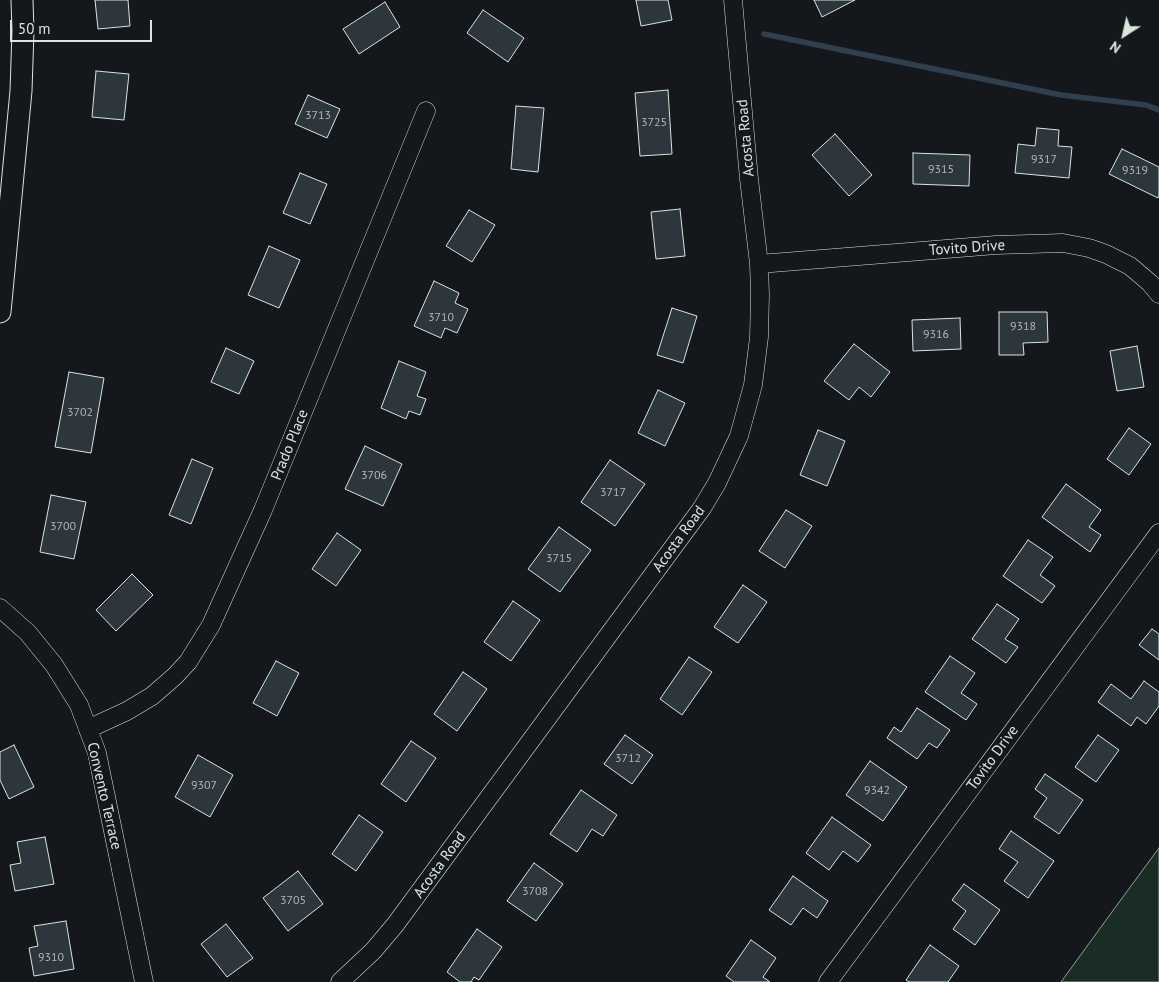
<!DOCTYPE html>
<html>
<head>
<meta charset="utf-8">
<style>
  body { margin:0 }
  #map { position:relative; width:1159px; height:982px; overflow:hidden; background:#14181c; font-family:"PT Sans",sans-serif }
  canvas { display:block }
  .north { position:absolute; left:1099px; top:10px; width:50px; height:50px; -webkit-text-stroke:4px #14181c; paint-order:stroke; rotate:215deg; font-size:14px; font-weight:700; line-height:20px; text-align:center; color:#d8e6dc }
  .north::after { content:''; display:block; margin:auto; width:18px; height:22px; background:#d8e6dc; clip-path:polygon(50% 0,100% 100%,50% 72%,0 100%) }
  .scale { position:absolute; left:10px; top:20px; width:142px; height:22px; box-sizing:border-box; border:2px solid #d8e6dc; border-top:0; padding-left:6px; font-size:15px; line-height:18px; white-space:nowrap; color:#d8e6dc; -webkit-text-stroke:4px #14181c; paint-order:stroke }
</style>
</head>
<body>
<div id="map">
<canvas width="1159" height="982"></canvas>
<div class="north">N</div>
<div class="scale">50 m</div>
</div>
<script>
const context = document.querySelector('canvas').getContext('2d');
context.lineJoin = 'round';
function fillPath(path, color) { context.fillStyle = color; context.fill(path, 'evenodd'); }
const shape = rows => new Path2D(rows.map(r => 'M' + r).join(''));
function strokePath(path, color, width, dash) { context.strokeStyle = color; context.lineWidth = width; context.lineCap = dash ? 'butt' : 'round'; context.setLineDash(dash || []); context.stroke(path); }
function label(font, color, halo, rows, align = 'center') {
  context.font = font + ' "PT Sans",sans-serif'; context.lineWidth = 4; context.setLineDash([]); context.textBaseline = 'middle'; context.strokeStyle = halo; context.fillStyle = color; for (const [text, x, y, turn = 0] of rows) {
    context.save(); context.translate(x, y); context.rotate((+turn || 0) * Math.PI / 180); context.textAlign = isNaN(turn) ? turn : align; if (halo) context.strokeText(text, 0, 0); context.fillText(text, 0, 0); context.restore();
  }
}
const green = shape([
  [1159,848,1159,982,1061,982,1117,905,1159,848]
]);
fillPath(green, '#1a2d24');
strokePath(green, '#939e99', 1);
strokePath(shape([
  [764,34,1061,95,1146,105,1159,110]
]), '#2f3f4d', 5.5);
const building = shape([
  [95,0,128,0,130,26,98,29,95,0],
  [636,0,668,0,672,20,641,26,636,0],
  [814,0,855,0,822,17,814,0],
  [385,2,400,27,359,54,343,29,385,2],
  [483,10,524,38,508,62,467,33,483,10],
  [96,71,129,74,124,120,92,117,96,71],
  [668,90,672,154,640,156,635,93,668,90],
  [308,95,340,109,327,138,295,124,308,95],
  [516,106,544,108,538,172,511,169,516,106],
  [1037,128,1059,130,1058,146,1072,147,1069,178,1015,173,1018,144,1035,146,1037,128],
  [835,134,872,175,849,196,812,155,835,134],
  [1122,149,1159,167,1159,195,1158,198,1109,174,1122,149],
  [913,153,970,155,969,186,913,184,913,153],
  [300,173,327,184,310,224,283,213,300,173],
  [680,209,685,256,656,259,651,212,680,209],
  [469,210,495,225,472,262,446,246,469,210],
  [269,246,300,260,279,308,248,295,269,246],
  [434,281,459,293,455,303,468,309,457,333,445,328,441,338,414,326,434,281],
  [672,308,697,316,683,363,657,355,672,308],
  [999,312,1047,312,1048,342,1023,343,1024,355,999,355,999,312],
  [960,318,961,349,913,351,912,320,960,318],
  [854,344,890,372,871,397,859,387,849,400,824,381,854,344],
  [1137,346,1144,387,1117,391,1110,351,1137,346],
  [226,348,254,361,239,394,211,382,226,348],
  [399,361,426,372,417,396,426,399,420,415,409,411,406,419,381,408,399,361],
  [69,372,104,378,91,453,55,447,69,372],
  [658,390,685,403,665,446,638,433,658,390],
  [1129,428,1151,444,1129,475,1107,459,1129,428],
  [818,430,845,441,827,486,800,475,818,430],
  [365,446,402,464,383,506,345,489,365,446],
  [192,459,213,468,191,524,169,515,192,459],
  [610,460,645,484,615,526,581,502,610,460],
  [1066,484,1101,510,1089,527,1101,535,1090,552,1042,517,1066,484],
  [51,495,86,502,74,559,40,552,51,495],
  [786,510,812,526,785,568,759,551,786,510],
  [559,527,591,550,560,592,528,569,559,527],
  [337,533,361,550,336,586,312,569,337,533],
  [1028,540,1053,557,1040,575,1055,586,1042,603,1003,576,1028,540],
  [132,574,153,595,116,631,96,610,132,574],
  [743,585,767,602,738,643,714,627,743,585],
  [513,601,540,620,511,661,484,642,513,601],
  [997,604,1019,619,1005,639,1018,647,1006,663,972,639,997,604],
  [1152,629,1159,634,1159,660,1139,645,1152,629],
  [950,656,975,673,961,693,977,704,966,720,925,692,950,656],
  [689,657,712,672,682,715,660,699,689,657],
  [276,661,299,673,277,716,253,703,276,661],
  [463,672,487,689,457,731,434,714,463,672],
  [1144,681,1159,692,1159,706,1146,724,1137,717,1131,726,1098,702,1111,684,1131,699,1144,681],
  [917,708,950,730,937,748,929,743,917,759,887,738,894,727,901,732,917,708],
  [625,735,653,755,632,784,604,764,625,735],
  [1098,735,1119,750,1096,782,1075,767,1098,735],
  [411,741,436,758,406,802,381,784,411,741],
  [14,745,34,787,9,799,0,780,0,752,14,745],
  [198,755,233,775,210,817,175,797,198,755],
  [870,761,907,787,883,821,846,795,870,761],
  [1045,774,1083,800,1059,834,1034,817,1047,798,1035,789,1045,774],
  [581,790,617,815,603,836,592,829,577,852,550,834,581,790],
  [359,815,383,832,356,871,332,854,359,815],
  [832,817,871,845,858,862,843,851,829,870,806,853,832,817],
  [1011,831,1054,861,1028,898,1004,881,1018,862,999,849,1011,831],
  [45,837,54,884,15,891,10,865,21,863,17,842,45,837],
  [534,863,563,884,536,921,507,901,534,863],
  [298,871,323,904,288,931,263,898,298,871],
  [793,876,828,901,817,918,803,908,791,925,769,910,793,876],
  [964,884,1000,910,975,945,953,929,966,911,952,900,964,884],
  [66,921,74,969,34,976,29,948,38,946,34,926,66,921],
  [226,924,253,958,227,977,201,944,226,924],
  [477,929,502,947,479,980,474,977,471,982,460,982,447,972,477,929],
  [751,940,776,958,763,977,770,982,734,982,726,976,751,940],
  [930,945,959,966,948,982,909,982,906,980,930,945]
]);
fillPath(building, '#2c363c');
strokePath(building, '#d8e6dc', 1);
const minor = shape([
  [759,264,996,245,1063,243,1089,248,1106,254,1130,266,1150,283,1159,294],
  [0,608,28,633,54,665,79,705,97,753,144,982],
  [88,729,127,711,152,696,175,676,188,662,211,625,263,510,426,111],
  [340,982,373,951,395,925,702,508,717,483,739,436,753,385,759,337,760,295,759,264,749,179,733,0],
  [828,982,1159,533]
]);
const tertiary = shape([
  [0,312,21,91,23,31,22,0]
]);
strokePath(minor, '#d8e6dc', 19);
strokePath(tertiary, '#d8e6dc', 23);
strokePath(minor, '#14181c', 18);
strokePath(tertiary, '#14181c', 21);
label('12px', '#adbab4', null, [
  ["3713",318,116],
  ["3725",654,123],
  ["9317",1044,160],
  ["9315",941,170],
  ["9319",1135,171],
  ["3710",441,318],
  ["9318",1023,327],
  ["9316",936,335],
  ["3702",80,413],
  ["3706",374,476],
  ["3717",613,493],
  ["3700",63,527],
  ["3715",559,559],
  ["3712",628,759],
  ["9307",204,786],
  ["9342",877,791],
  ["3708",535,892],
  ["3705",293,901],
  ["9310",51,958]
]);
label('15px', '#d8e6dc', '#14181c', [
  ["Acosta Road",746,138,-95],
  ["Tovito Drive",967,248,-4],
  ["Prado Place",290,445,-68],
  ["Acosta Road",679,539,-54],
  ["Tovito Drive",993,758,-54],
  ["Convento Terrace",104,796,77],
  ["Acosta Road",440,865,-54]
]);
</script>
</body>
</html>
